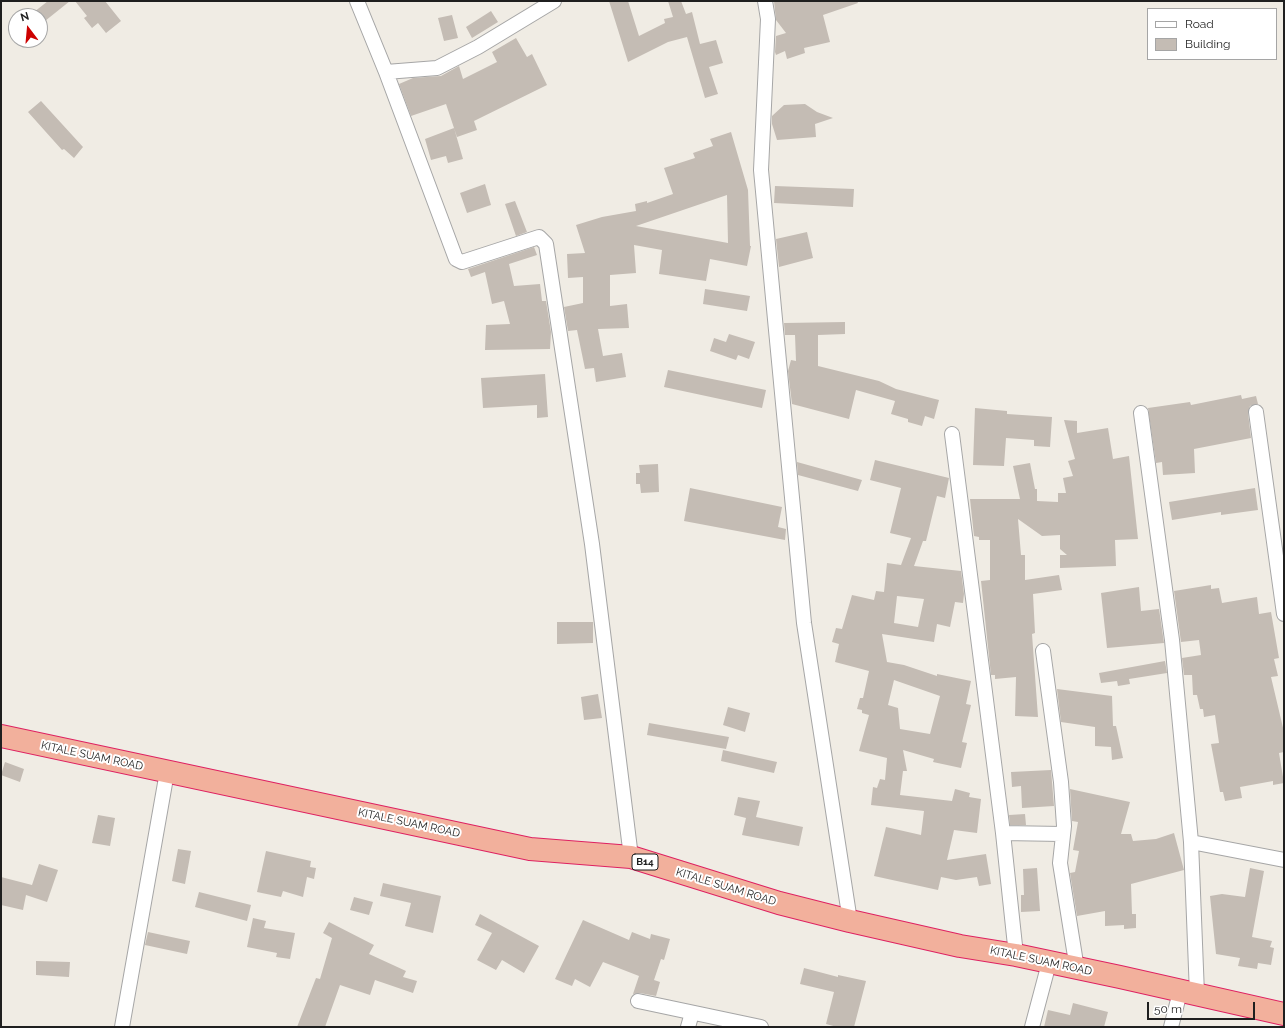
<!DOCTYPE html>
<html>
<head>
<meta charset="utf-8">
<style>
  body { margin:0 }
  #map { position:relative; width:1285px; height:1028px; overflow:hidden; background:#f0ece4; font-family:Raleway,sans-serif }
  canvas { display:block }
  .frame { position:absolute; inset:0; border:2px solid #1f1f1f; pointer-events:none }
  .legend { position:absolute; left:1147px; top:8px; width:130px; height:52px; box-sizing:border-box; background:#fff; border:1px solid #a5a5a5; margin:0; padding:5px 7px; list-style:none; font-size:12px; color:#1f1f1f }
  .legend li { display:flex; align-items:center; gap:8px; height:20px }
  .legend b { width:20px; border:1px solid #a5a5a5 }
  .north { position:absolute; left:8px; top:8px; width:40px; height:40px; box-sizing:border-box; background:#fff; border:1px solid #a5a5a5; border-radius:50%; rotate:344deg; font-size:11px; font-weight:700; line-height:16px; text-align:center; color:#1f1f1f }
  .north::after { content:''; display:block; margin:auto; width:14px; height:18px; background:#cd0100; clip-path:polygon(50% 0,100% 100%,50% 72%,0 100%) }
  .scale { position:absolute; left:1147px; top:1002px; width:108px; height:18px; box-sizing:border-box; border:2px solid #1f1f1f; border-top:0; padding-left:5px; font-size:12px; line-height:14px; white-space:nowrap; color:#1f1f1f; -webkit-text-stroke:3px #fff; paint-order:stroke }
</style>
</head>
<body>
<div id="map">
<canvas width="1285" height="1028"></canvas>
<div class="frame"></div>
<ul class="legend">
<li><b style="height:5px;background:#fff"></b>Road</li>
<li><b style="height:11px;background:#c4bcb4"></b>Building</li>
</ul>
<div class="north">N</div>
<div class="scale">50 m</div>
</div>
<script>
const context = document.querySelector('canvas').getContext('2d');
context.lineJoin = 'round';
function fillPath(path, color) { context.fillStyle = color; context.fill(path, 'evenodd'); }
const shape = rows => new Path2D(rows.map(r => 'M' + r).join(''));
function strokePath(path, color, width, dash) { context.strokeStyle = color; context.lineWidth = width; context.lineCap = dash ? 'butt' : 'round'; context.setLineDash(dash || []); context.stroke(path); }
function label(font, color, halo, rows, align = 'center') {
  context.font = font + ' Raleway,sans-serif'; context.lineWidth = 4; context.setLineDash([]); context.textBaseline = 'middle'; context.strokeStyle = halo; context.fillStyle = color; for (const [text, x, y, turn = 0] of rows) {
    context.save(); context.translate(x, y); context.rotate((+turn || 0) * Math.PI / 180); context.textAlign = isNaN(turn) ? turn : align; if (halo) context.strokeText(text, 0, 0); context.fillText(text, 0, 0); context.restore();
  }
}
fillPath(shape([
  [48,1,70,1,40,25,40,16,29,16],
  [75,1,105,1,121,21,106,33,98,23,92,28,84,18,87,16],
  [609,1,628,1,639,36,665,23,664,19,673,17,668,1,681,1,686,14,692,12,700,44,716,40,723,63,709,67,718,94,705,98,687,37,668,42,628,62],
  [774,1,857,1,858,3,823,15,830,42,804,48,805,53,787,59,785,51,776,55,775,52,776,36,786,33,776,20],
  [491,11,498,22,472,38,466,27],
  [452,15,458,38,444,41,438,18],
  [516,38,527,57,532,54,547,85,474,121,477,130,457,137,446,104,411,116,399,84,413,78,441,76,459,66,463,79,497,62,492,52],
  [41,101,83,147,74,158,64,149,62,150,28,112],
  [805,104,817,112,833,118,815,124,816,137,777,140,772,124,772,116,784,105],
  [454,128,463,159,448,163,446,156,431,160,425,139],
  [731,132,748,190,750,246,751,246,747,266,710,259,706,281,659,274,662,250,634,245,636,273,610,275,610,306,627,304,629,328,598,329,603,356,622,353,626,377,596,382,594,368,585,369,577,330,568,331,564,307,583,303,583,277,568,278,567,254,585,253,576,225,602,217,636,211,635,204,647,201,647,203,673,194,664,168,695,158,693,153,713,146,710,139],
  [727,195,728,243,636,226],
  [485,184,491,205,467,213,460,193],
  [775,186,854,189,853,207,774,203],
  [515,201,527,232,516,236,505,204],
  [807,232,813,258,779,267,776,239],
  [534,247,537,255,509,264,514,286,540,284,542,301,546,301,551,332,550,349,485,350,486,325,510,324,504,301,492,304,485,272,471,277,468,269],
  [705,289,750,296,747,311,703,304],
  [845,322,845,334,818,335,818,366,879,381,896,389,939,400,934,419,925,416,922,426,908,422,908,419,891,414,895,401,856,390,849,419,792,404,788,371,791,360,796,361,795,335,785,335,784,323],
  [729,334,755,342,749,359,738,355,736,360,710,351,714,338,726,342],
  [668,370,766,390,762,408,664,387],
  [545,374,548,417,537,418,537,405,483,408,481,378],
  [1241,395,1242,399,1256,396,1258,404,1250,406,1248,413,1251,438,1194,449,1195,473,1163,475,1162,462,1156,463,1148,408,1190,402,1191,405],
  [975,408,1007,411,1007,414,1052,417,1050,447,1034,446,1034,440,1006,438,1004,466,973,465],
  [1064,420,1077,421,1077,433,1108,428,1113,459,1129,456,1138,539,1115,540,1116,566,1060,568,1060,555,1067,555,1060,549,1060,535,1042,536,1018,519,1021,555,1025,555,1025,580,1059,575,1062,590,1033,594,1035,633,1032,634,1038,717,1015,716,1016,677,995,679,995,675,991,675,981,581,990,580,990,540,979,540,979,537,974,536,970,499,1020,499,1013,466,1030,463,1035,489,1037,489,1037,501,1058,502,1058,493,1066,493,1063,478,1073,476,1068,461,1075,459],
  [875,460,949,478,945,498,937,496,926,541,923,541,914,566,961,571,964,594,963,603,955,602,950,627,937,624,934,642,882,634,887,662,904,665,937,676,937,674,971,681,966,704,971,705,962,742,967,743,961,768,933,762,934,759,903,750,907,771,903,771,900,795,952,801,955,789,970,793,969,797,981,799,977,833,954,830,947,860,986,854,991,884,979,886,977,877,956,880,941,877,938,890,874,876,886,827,921,835,924,811,871,805,873,787,877,788,880,779,885,780,887,758,859,751,869,715,862,713,862,710,857,709,860,698,863,698,869,671,835,662,839,644,832,642,836,628,842,629,852,595,874,600,876,591,884,592,887,563,901,565,911,538,890,533,901,488,870,480],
  [897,596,924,599,918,627,894,623],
  [894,680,940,696,930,734,900,729,898,708,888,705],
  [797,462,862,480,858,491,798,475],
  [658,464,659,492,641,493,640,484,636,484,636,473,640,473,639,465],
  [690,488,782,507,778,527,786,529,785,540,684,521],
  [1255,488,1258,510,1221,515,1221,512,1172,520,1169,502],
  [1211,585,1211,589,1219,588,1222,603,1257,597,1259,614,1271,612,1279,658,1274,659,1278,676,1271,677,1284,732,1284,752,1279,753,1284,783,1273,785,1273,781,1240,787,1242,798,1225,801,1223,792,1220,792,1211,744,1219,743,1215,715,1204,717,1203,709,1200,709,1197,695,1193,695,1192,675,1184,675,1182,658,1201,655,1199,640,1181,642,1174,591],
  [1139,587,1141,611,1159,609,1164,643,1107,648,1101,593],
  [557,622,593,622,593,643,557,644],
  [1165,661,1167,673,1129,679,1130,684,1118,686,1117,681,1101,683,1099,673],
  [1057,689,1112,696,1113,726,1116,726,1123,758,1112,760,1111,747,1095,746,1095,727,1061,722],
  [598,694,602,718,584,720,581,697],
  [728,707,750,713,745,732,723,725],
  [649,723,729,737,726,749,647,735],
  [723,750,777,762,774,773,721,761],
  [5,762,24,769,20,782,1,775],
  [1051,770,1054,806,1022,808,1021,786,1012,787,1011,772],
  [1070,789,1130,802,1121,834,1131,834,1133,841,1156,839,1174,833,1184,870,1131,884,1132,914,1136,914,1136,928,1124,929,1124,925,1105,926,1105,911,1077,916,1070,873,1075,872,1079,851,1073,850,1078,822,1072,821],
  [738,797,760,801,756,817,803,827,799,846,742,835,746,818,734,815],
  [1025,814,1026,825,1010,825,1009,815],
  [98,815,115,818,110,846,92,843],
  [178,849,191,851,185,884,172,881],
  [266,851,311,861,310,867,316,868,314,879,307,877,303,897,283,891,281,897,257,892],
  [39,864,58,870,47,902,26,895,23,910,1,905,1,877,32,885],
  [1037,868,1040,911,1021,912,1021,895,1024,895,1023,869],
  [1250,868,1264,871,1252,937,1272,941,1270,947,1274,948,1271,965,1258,963,1257,969,1238,966,1240,958,1216,954,1210,896,1222,894,1245,897],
  [383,883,441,896,433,933,405,926,411,903,380,896],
  [199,892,251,905,247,921,195,907],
  [354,897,373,902,369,915,350,910],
  [480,914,539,946,524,973,502,960,496,970,477,960,492,933,475,925],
  [253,918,266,921,264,928,295,933,290,959,276,957,277,953,247,947],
  [583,920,629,940,632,932,650,939,651,934,670,939,664,960,661,959,654,980,660,982,656,996,640,993,633,994,639,976,603,962,590,987,575,979,572,986,555,979],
  [329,922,374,945,369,954,406,971,403,977,417,981,413,993,375,980,370,995,340,985,325,1027,297,1027,316,978,320,979,332,938,323,933],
  [148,932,190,941,187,954,145,945],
  [36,961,70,962,69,977,36,975],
  [804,968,838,977,838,975,866,981,854,1027,837,1027,826,1024,834,992,800,984],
  [1073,1003,1108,1012,1104,1027,1044,1027,1048,1010,1070,1015]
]), '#c4bcb4');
const minor = shape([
  [357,1,386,72,456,259,462,262,539,237,546,244,592,544,631,857],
  [765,1,768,19,761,170,776,330,804,623,850,921],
  [386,72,437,68,478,47,554,1],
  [1256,412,1284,614],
  [1141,413,1172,640,1191,842,1197,994],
  [952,434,1003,833,1016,955],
  [1043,651,1061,782,1064,826,1060,863,1077,969],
  [1003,833,1062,834],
  [1191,842,1284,860],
  [638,1001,761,1027],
  [122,1027,167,772],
  [688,1027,692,1013],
  [1032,1027,1049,963],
  [1171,1027,1180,992]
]);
const trunk = shape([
  [1,736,530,849,631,857,779,903,850,921,960,946,1016,955,1120,977,1284,1014]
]);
strokePath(minor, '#a6a6a6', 16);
strokePath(trunk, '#de2161', 24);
strokePath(minor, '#fff', 14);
strokePath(trunk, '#f2b09c', 22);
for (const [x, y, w] of [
  [645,862,26]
]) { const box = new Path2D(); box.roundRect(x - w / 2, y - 8, w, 16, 3); context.fillStyle = '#fff'; context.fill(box); strokePath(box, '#1f1f1f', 1); }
label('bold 10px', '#1f1f1f', null, [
  ["B14",645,862]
]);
label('11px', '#1f1f1f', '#fff', [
  ["KITALE SUAM ROAD",92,756,12],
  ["KITALE SUAM ROAD",409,823,12],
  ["KITALE SUAM ROAD",726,887,17],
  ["KITALE SUAM ROAD",1041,961,12]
]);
</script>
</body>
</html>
